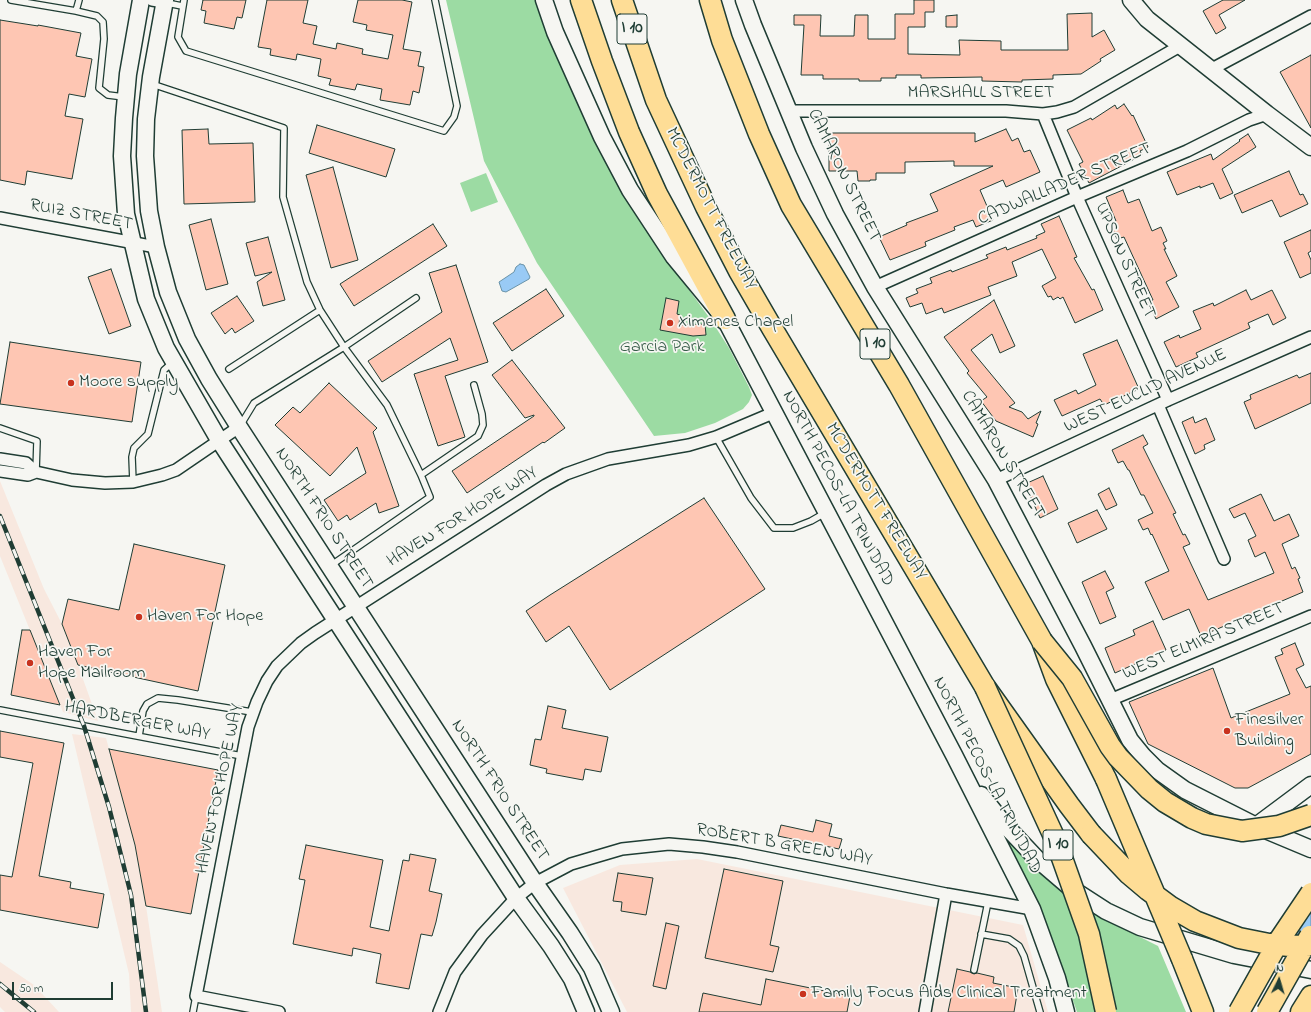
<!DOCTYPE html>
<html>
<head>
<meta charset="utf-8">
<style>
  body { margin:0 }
  #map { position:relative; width:1311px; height:1012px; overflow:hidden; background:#f6f6f2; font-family:"Indie Flower",sans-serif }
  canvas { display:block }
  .north { position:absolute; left:1259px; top:960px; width:40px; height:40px; -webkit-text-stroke:3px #f6f6f2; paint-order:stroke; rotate:5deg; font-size:11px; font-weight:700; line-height:16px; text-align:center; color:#1f3d34 }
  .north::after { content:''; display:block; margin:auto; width:14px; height:18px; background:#1f3d34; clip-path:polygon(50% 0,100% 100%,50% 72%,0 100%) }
  .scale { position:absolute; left:12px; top:982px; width:101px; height:18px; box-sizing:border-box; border:2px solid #1f3d34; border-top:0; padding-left:5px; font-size:12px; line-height:14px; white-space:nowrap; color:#1f3d34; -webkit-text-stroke:3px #f6f6f2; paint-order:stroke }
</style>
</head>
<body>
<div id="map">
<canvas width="1311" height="1012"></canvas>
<div class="north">N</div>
<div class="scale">50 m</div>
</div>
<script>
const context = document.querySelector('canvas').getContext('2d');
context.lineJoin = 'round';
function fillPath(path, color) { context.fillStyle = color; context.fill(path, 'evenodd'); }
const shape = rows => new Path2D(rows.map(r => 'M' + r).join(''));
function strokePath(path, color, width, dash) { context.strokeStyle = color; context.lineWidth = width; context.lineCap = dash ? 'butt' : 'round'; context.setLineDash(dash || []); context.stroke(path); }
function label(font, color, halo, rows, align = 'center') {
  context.font = font + ' "Indie Flower",sans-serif'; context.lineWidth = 3.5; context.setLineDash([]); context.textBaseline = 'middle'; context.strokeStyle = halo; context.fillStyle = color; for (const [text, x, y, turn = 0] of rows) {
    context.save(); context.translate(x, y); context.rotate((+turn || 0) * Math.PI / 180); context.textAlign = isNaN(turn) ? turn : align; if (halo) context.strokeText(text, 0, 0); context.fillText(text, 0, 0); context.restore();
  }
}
fillPath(shape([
  [0,481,44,589,62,624,78,665,98,721,63,712,0,556],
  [72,734,106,738,135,845,146,906,162,1012,131,1012,129,974],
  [697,859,1023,925,1048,1012,627,1012,563,888,620,865],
  [0,962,34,985,59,1012,5,1012,0,1007]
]), '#f8e8df');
fillPath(shape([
  [446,0,536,0,572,90,606,159,663,254,711,320,729,348,749,387,752,395,749,402,743,409,715,423,685,433,654,436,537,263,484,161],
  [486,173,498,202,471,212,460,183],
  [999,832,1049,880,1112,923,1158,946,1186,1012,1077,1012,1046,924]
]), '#9cdba3');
const water = shape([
  [520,264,524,265,530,277,529,279,506,292,502,291,499,282,514,272,516,267,520,264],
  [1298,911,1311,914,1311,940,1283,936,1298,911]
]);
fillPath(water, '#99caf5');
strokePath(water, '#6892a8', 1);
const building = shape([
  [203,0,246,0,242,18,237,17,234,29,204,23,206,11,201,10,203,0],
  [267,0,308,0,303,23,317,26,313,44,336,49,337,43,363,49,362,54,388,59,393,35,366,30,367,25,353,22,358,0,402,0,412,2,403,49,421,52,418,66,424,67,419,93,413,91,410,105,380,100,382,89,357,84,355,90,329,85,331,79,318,76,321,59,297,54,296,60,270,55,271,49,258,47,267,0],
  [914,0,934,0,934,12,925,12,925,27,908,27,908,54,960,55,959,40,1001,41,1001,50,1068,50,1067,14,1092,13,1092,37,1104,30,1115,50,1100,59,1101,61,1081,74,1053,75,1053,79,1022,80,1022,82,982,81,982,77,921,78,921,75,896,75,896,78,881,78,881,81,859,81,859,79,823,79,823,75,801,75,804,25,794,25,794,15,821,15,820,36,854,36,855,15,868,15,868,39,895,39,895,14,914,14,914,0],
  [1223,0,1245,0,1219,15,1226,28,1216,34,1203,11,1223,0],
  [957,15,957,27,946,27,946,16,957,15],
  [0,20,38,26,38,25,81,33,76,56,92,59,85,97,69,94,65,116,83,119,72,179,27,171,25,185,0,180,0,20],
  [1311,55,1311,128,1280,72,1311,55],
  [1124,104,1132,116,1133,115,1148,147,1140,151,1142,155,1089,183,1079,164,1083,162,1067,130,1091,118,1092,120,1115,105,1117,109,1124,104],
  [317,125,395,149,386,177,309,153,317,125],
  [208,129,209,144,253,143,255,202,184,204,182,130,208,129],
  [1006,129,1012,141,1018,138,1024,152,1030,150,1040,172,1006,187,1003,180,980,190,993,220,976,227,973,220,954,227,955,230,925,242,926,246,890,260,879,237,907,225,906,223,938,211,930,194,993,166,954,166,954,161,905,162,905,173,876,173,876,180,870,180,870,181,858,181,857,171,829,171,829,133,975,133,975,142,1006,129],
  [1248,134,1256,147,1222,169,1233,193,1220,199,1213,183,1200,188,1200,186,1177,195,1167,172,1211,154,1213,160,1240,141,1239,140,1248,134],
  [333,167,358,260,331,268,306,175,333,167],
  [1289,171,1300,195,1303,194,1308,204,1280,217,1272,200,1242,213,1234,195,1289,171],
  [1123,190,1128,203,1139,199,1152,231,1161,227,1167,241,1163,243,1166,249,1164,249,1177,276,1166,282,1179,307,1156,319,1148,302,1153,300,1124,237,1117,239,1110,223,1116,221,1106,197,1123,190],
  [1059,216,1077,257,1074,258,1092,290,1094,289,1103,310,1075,323,1063,297,1060,299,1058,297,1053,300,1051,296,1048,297,1042,286,1056,278,1042,249,1012,262,1017,276,988,287,991,295,944,313,942,308,926,314,922,303,910,307,906,298,918,293,916,289,932,283,930,278,951,270,952,272,988,258,986,255,1006,247,1007,250,1037,238,1036,236,1045,232,1041,224,1059,216],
  [211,219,228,284,206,290,189,225,211,219],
  [433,224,447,246,354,306,340,284,433,224],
  [1311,230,1311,251,1308,253,1311,260,1311,273,1300,278,1284,242,1311,230],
  [268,237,285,300,263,306,257,282,272,272,255,276,246,243,268,237],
  [456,265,488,362,445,376,465,437,438,446,414,374,458,360,450,338,382,382,368,361,442,312,429,273,456,265],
  [111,269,131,326,109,334,88,277,111,269],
  [546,289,564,316,512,351,493,323,546,289],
  [1246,290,1251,300,1272,290,1286,318,1273,325,1268,314,1248,323,1250,328,1196,353,1198,357,1176,367,1164,342,1179,335,1180,338,1201,329,1193,311,1213,303,1214,306,1246,290],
  [237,296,254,321,235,333,232,328,225,334,211,313,237,296],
  [666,298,679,301,677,314,680,315,679,325,705,324,706,335,693,336,660,330,666,298],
  [994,300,1015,346,1000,353,992,334,971,350,1015,403,1009,407,1022,412,1028,419,1041,411,1036,423,1038,424,1033,437,996,421,981,401,987,397,967,373,969,371,944,337,994,300],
  [1117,340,1139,389,1104,405,1100,399,1062,416,1054,400,1076,390,1078,394,1096,385,1083,354,1117,340],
  [10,342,141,362,132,422,0,404,10,342],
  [512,360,565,428,544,443,543,442,467,493,452,471,534,416,534,415,525,418,492,375,512,360],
  [1311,373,1311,403,1255,429,1244,402,1251,399,1250,395,1297,375,1299,378,1311,373],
  [329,383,377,428,373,432,399,506,379,513,376,503,350,520,347,515,338,521,324,500,366,473,357,447,330,476,275,425,293,407,300,413,329,383],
  [1193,417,1195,423,1206,418,1215,440,1204,445,1205,449,1195,454,1182,422,1193,417],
  [1143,435,1148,444,1143,447,1176,513,1173,514,1183,535,1185,534,1190,544,1183,547,1208,600,1274,573,1265,552,1255,557,1248,540,1256,536,1245,513,1234,518,1229,509,1261,494,1274,521,1289,514,1299,536,1282,544,1292,569,1295,567,1300,578,1298,579,1303,592,1268,607,1268,609,1257,613,1257,612,1201,636,1189,609,1163,620,1145,582,1169,571,1152,534,1151,535,1148,528,1143,530,1138,520,1153,513,1144,495,1141,495,1129,470,1128,470,1123,461,1118,463,1112,450,1143,435],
  [1043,476,1058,509,1040,518,1025,484,1043,476],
  [1109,488,1117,505,1106,510,1098,494,1109,488],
  [704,498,765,589,610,690,569,626,546,642,526,611,550,595,704,498],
  [1097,510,1107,529,1077,543,1068,523,1097,510],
  [134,544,225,565,198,691,78,665,62,624,68,599,119,610,134,544],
  [1105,571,1114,588,1106,592,1116,617,1100,624,1082,582,1105,571],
  [1153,621,1166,650,1115,673,1105,648,1135,635,1133,630,1153,621],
  [22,630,30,630,60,705,11,695,22,630],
  [1295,643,1304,665,1296,669,1306,688,1311,686,1311,754,1248,788,1235,788,1148,744,1129,702,1213,668,1231,718,1290,694,1275,657,1283,654,1281,649,1295,643],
  [548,706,566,710,562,728,608,737,601,772,585,769,583,780,546,773,547,769,530,765,535,739,541,740,548,706],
  [0,731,64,743,39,876,71,882,70,888,104,894,98,928,0,910,0,875,12,877,33,763,0,757,0,731],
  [109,749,218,770,191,914,146,906,135,845,109,749],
  [816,820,832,824,829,836,842,839,839,849,778,836,781,825,813,832,816,820],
  [306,845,383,860,370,927,389,931,403,860,409,861,410,854,436,859,429,891,442,894,436,922,432,936,421,934,409,989,376,983,381,954,353,948,352,956,293,944,305,880,299,879,306,845],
  [724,869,783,881,770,945,779,947,773,972,705,958,724,869],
  [618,873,653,878,646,915,621,911,622,902,613,901,618,873],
  [666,923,679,926,666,989,653,986,666,923],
  [957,969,970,972,974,974,977,973,994,977,993,983,1018,988,1014,1012,948,1012,957,969],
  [766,979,850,996,847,1012,699,1012,703,993,761,1005,766,979]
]);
fillPath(building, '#fec6b3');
strokePath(building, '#1f3d34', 1);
const lane = shape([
  [11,0,76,11,79,0],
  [184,0,178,37,186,51,444,131,454,117,457,106,435,0],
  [167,3,182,6],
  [76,11,97,16,103,22,104,39,99,88,108,95,124,97],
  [152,84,284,128,283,197,307,282,320,310,344,347,416,298],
  [229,369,320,310],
  [240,426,254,403,344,347,387,405,421,475,430,497,330,566],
  [0,428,37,441,36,472],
  [716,437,751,498,774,528,793,528,811,521,825,513],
  [421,475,478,436,483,425,482,414,474,385],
  [133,482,132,457,134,448,148,434,164,370,173,362],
  [0,710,242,756],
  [139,736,143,711,147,704,158,698,178,700,252,712],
  [981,934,1009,939,1019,946,1024,956,1040,1012],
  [974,970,988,902],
  [193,1012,196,996]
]);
const street = shape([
  [152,0,164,2],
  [1210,70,1311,16],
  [789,111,1006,111,1043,114,1057,112,1074,107,1180,46],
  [1043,114,1077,197,1168,400],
  [0,218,156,247],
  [875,287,1077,197,1187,151,1249,120,1267,114],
  [1158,405,1224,559],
  [0,459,26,463,36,472,72,480,105,483,133,482,162,475,176,470,239,427],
  [0,471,28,475,36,472],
  [996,480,1168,400,1311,337],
  [1110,700,1311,616],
  [279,1012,196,996,248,727,257,702,267,681,277,666,301,643,315,633,546,485,566,474,608,459,689,445,716,437,773,413],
  [439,1012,455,972,482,935,516,898,535,883,571,864,622,849,669,844,703,847,737,852,946,894,1032,909],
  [925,1012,946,894]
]);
const secondary = shape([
  [141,0,128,74,124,118,122,156,126,214,146,299,166,348,219,440,516,898,551,946,572,979,586,1012],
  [165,0,151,77,146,119,145,156,149,211,156,247,168,292,187,339,209,379,239,427,535,883,570,933,592,968,611,1012],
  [544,0,555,32,602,137,630,190,674,257,725,319,858,572,954,755,1032,909,1057,978,1066,1012],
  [744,0,753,25,804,148,835,214,875,287,996,480,1083,646,1130,740,1143,756,1157,770,1185,790,1256,826,1311,849],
  [1131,0,1147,19,1267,114,1311,147],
  [981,795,1004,824,1037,859,1072,889,1106,911,1140,927,1234,955,1311,970],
  [1256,826,1311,785]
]);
const highway = shape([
  [581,0,602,61,629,132,657,194,725,319],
  [622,0,656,100,706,207,739,271,772,328,985,687,1069,805,1091,834],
  [710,0,722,40,759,134,791,205,899,385,1042,641,1056,679,1106,779],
  [1182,959,1203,1012],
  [1301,1012,1311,996]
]);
strokePath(lane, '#1f3d34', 8);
strokePath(street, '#1f3d34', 14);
strokePath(secondary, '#1f3d34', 19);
strokePath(highway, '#1f3d34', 23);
strokePath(lane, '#f6f6f2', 5.5);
strokePath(street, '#f6f6f2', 11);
strokePath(secondary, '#f6f6f2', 16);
strokePath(highway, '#fedd96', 20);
const rail = shape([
  [0,516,84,726,109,807,131,895,146,1012],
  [0,984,34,1012]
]);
strokePath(rail, '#1f3d34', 4.5);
strokePath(rail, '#f6f6f2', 3, [9]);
const highwayBridge = shape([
  [1042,641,1072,678,1110,746,1118,757,1149,789,1165,802,1192,818,1206,824,1242,831,1279,826,1311,815],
  [985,687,1056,841,1089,934,1106,1012],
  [1106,779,1182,959],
  [1091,834,1129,874,1148,890,1171,907,1195,921,1239,938,1269,944,1290,946,1311,945],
  [1239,1012,1280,939,1311,893],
  [1267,1012,1310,936]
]);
strokePath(highwayBridge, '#1f3d34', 23, []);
strokePath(highwayBridge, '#fedd96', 20);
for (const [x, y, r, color] of [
  [670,323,4,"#c8321e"],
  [71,383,4,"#c8321e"],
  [139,617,4,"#c8321e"],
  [30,663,4,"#c8321e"],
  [1227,731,4,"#c8321e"],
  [803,994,4,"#c8321e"]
]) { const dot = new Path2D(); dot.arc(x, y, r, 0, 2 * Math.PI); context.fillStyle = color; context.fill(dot); strokePath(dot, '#f6f6f2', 1.5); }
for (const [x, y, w] of [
  [632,29,30],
  [875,344,30],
  [1058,845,30]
]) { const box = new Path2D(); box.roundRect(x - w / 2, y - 15, w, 30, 3); context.fillStyle = '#f6f6f2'; context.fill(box); strokePath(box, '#1f3d34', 1); }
label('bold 17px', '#1f3d34', null, [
  ["I 10",632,29],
  ["I 10",875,344],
  ["I 10",1058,845]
]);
label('18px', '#1f3d34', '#f6f6f2', [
  ["MARSHALL STREET",981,94],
  ["CAMARON STREET",843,176,64],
  ["CADWALLADER STREET",1065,185,-23],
  ["MCDERMOTT FREEWAY",710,209,63],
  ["RUIZ STREET",81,216,11],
  ["UPSON STREET",1124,261,66],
  ["WEST EUCLID AVENUE",1146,392,-25],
  ["CAMARON STREET",1002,455,59],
  ["NORTH PECOS-LA TRINIDAD",837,489,62],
  ["MCDERMOTT FREEWAY",875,502,59],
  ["HAVEN FOR HOPE WAY",463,518,-32],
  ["NORTH FRIO STREET",323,519,57],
  ["WEST ELMIRA STREET",1204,642,-23],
  ["HARDBERGER WAY",137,722,11],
  ["NORTH PECOS-LA TRINIDAD",986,776,63],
  ["HAVEN FOR HOPE WAY",221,789,-78],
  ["NORTH FRIO STREET",499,791,57],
  ["ROBERT B GREEN WAY",784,846,10]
]);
label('18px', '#1f3d34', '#f6f6f2', [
  ["Ximenes Chapel",678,323],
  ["Moore supply",79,383],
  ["Haven For Hope",147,617],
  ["Haven For",38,653],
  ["Hope Mailroom",38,674],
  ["Finesilver",1235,721],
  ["Building",1235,742],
  ["Family Focus Aids Clinical Treatment",811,994]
], 'left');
label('18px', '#385d4a', '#f6f6f2', [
  ["Garcia Park",662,348]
]);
</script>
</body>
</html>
